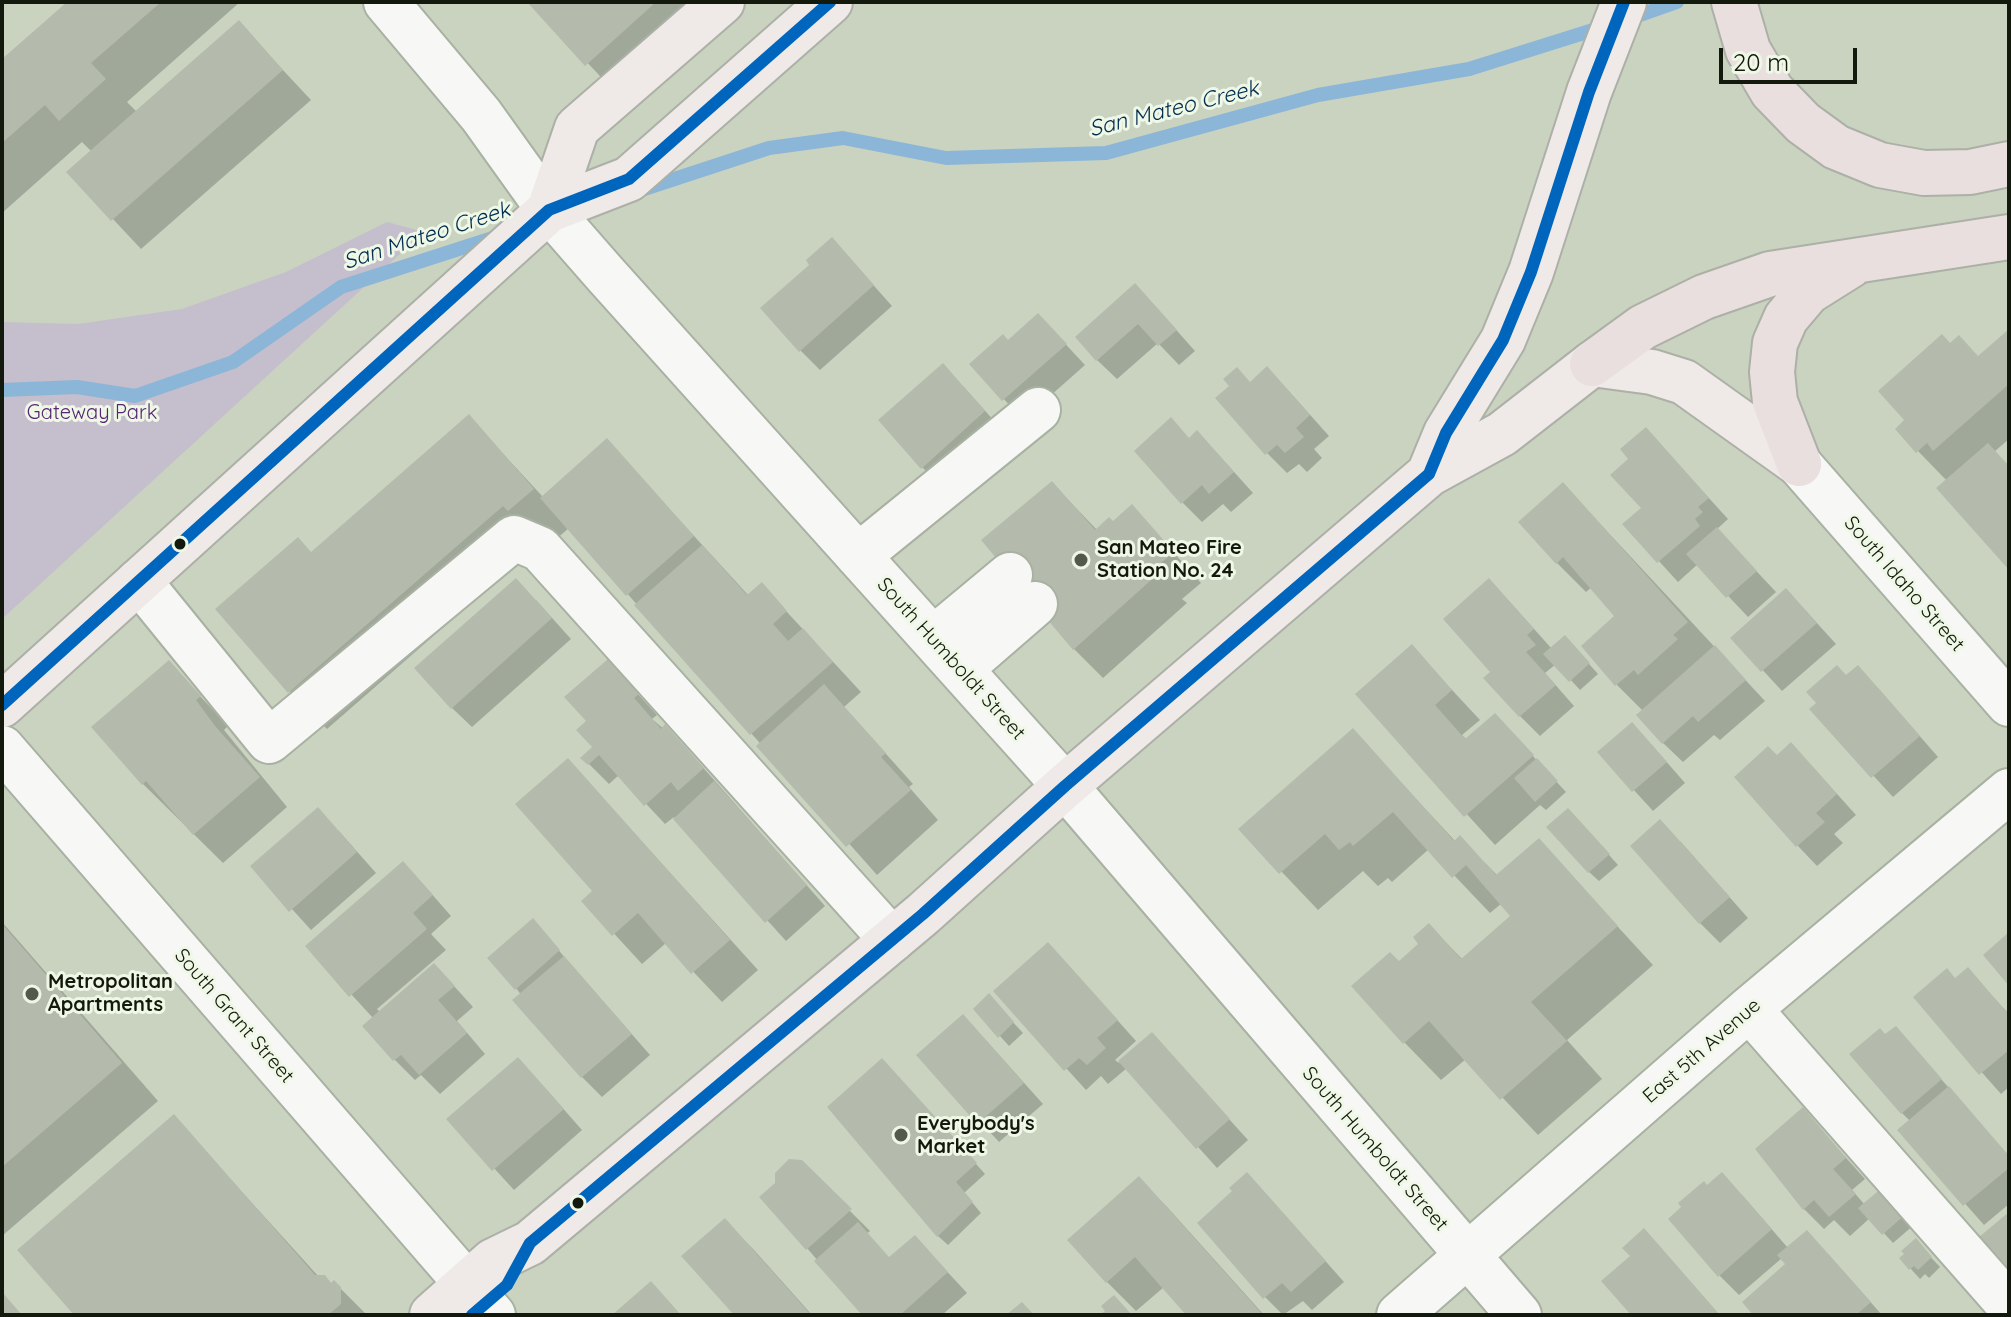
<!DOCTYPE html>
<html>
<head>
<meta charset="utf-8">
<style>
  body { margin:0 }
  #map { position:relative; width:2011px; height:1317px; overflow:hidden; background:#c9d3c0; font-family:Quicksand,sans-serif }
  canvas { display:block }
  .frame { position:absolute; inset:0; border:4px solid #13190c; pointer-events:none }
  .scale { position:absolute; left:1719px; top:48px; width:138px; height:36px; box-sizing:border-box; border:4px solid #13190c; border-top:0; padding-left:10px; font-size:24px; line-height:28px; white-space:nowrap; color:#13190c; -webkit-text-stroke:6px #eff8e6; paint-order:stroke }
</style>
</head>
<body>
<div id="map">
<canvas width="2011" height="1317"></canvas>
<div class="frame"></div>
<div class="scale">20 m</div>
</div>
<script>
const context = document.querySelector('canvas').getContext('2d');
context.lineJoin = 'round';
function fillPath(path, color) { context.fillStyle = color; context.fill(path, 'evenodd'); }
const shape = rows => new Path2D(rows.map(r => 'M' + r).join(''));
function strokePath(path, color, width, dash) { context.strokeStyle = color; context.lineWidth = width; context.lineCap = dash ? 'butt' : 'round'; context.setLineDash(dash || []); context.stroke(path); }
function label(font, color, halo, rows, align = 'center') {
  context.font = font + ' Quicksand,sans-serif'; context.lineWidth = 6; context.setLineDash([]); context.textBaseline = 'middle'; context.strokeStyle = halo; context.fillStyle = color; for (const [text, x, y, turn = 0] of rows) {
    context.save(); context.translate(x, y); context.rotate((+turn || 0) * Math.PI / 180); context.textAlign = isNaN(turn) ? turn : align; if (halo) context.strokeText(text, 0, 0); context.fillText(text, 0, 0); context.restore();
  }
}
fillPath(shape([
  [387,222,424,232,2,619,2,322,78,324,182,309,286,272]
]), '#c5becc');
fillPath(shape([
  [70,2,240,2,127,102,137,112,239,23,311,100,141,249,69,172,92,152,82,142,2,213,2,62],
  [530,2,718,2,616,93],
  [851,260,892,306,820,370,800,350,812,265],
  [1155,306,1195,351,1179,365,1158,343,1117,379,1097,360],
  [2009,331,2009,439,1994,452,2009,466,2009,567,1947,481,1918,451,1907,421,1951,345,1979,358],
  [1058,336,1085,365,1023,420,972,364,1008,342],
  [1251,384,1287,389,1329,436,1314,449,1322,458,1307,472,1299,464,1287,473,1267,453],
  [963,386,1004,432,942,487,922,467],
  [469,417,543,497,607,441,749,596,762,585,861,692,844,707,913,784,909,787,938,820,877,875,569,528,547,547,541,542,327,729,290,692,311,554],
  [1646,429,1728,519,1717,529,1776,592,1748,617,1698,564,1678,582,1625,524,1643,508,1631,459],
  [1217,453,1253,493,1231,512,1223,504,1202,522,1182,502],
  [1052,483,1097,530,1113,524,1132,506,1201,583,1182,599,1187,603,1103,678,1074,649],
  [1563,484,1765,701,1720,740,1714,735,1683,762,1663,743,1643,711,1617,685,1617,616,1592,587,1586,592,1557,563],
  [536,600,571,639,472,727,452,708],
  [1509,601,1552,649,1574,647,1598,674,1580,690,1556,664,1545,673,1574,706,1540,736,1520,716,1493,672],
  [1806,611,1836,644,1782,691,1733,638],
  [1412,647,1480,720,1462,735,1467,740,1495,715,1566,792,1546,810,1540,805,1495,845,1358,695],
  [169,663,228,726,224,730,287,807,223,863,143,784,94,727],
  [1847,678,1878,688,1938,757,1893,797,1812,709],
  [627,682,657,715,652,719,685,747,825,906,786,941,674,817,665,824,619,775,609,784,583,758,595,747],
  [1353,731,1456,842,1460,838,1498,876,1539,841,1653,965,1567,1040,1602,1079,1538,1135,1466,1059,1441,1080,1404,1042,1400,964,1421,944,1429,925,1463,960,1513,916,1502,903,1490,913,1429,849,1392,882,1388,878,1378,886,1363,871,1318,910,1241,829],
  [1651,744,1685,783,1653,811,1600,753],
  [1777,758,1811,765,1856,815,1834,834,1843,843,1817,866,1798,846],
  [568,760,758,970,722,1002,666,943,642,964,584,901,595,891],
  [1578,820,1618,865,1599,881,1589,872],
  [338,830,376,873,311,930,253,866],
  [1680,841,1748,918,1720,943,1700,923],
  [423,884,451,916,431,934,446,950,377,1009,380,1012,454,986,473,1007,457,1021,485,1054,440,1094,421,1075,415,1080,395,1060,364,1026,373,1018,307,946],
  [533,921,650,1055,602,1097,582,1077,516,988],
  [2,922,158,1101,2,1236],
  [1068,965,1136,1041,1115,1060,1119,1063,1152,1034,1248,1140,1217,1168,1127,1068,1108,1084,1101,1076,1086,1090,996,991],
  [1968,970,2009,1014,2009,1087,2001,1094,1916,998,1956,980],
  [998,1006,1023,1033,1009,1046,1000,1036],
  [1896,1028,2009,1156,2009,1204,1984,1225,1900,1130,1910,1121,1902,1113,1886,1036],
  [983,1037,1043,1104,999,1142,919,1055],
  [892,1070,985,1174,964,1193,981,1213,948,1245,938,1236],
  [537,1079,582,1130,514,1190,449,1119],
  [1803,1110,1865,1179,1852,1190,1865,1205,1883,1189,1915,1224,1893,1243,1870,1218,1850,1236,1834,1220,1824,1229,1804,1209],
  [174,1117,319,1277,332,1285,334,1282,367,1315,77,1315],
  [801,1162,870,1231,866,1234,890,1259,915,1237,967,1293,942,1315,864,1315,807,1248],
  [1139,1179,1168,1208,1264,1315,1189,1315,1164,1287,1136,1311,1107,1282],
  [1708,1187,1742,1195,1788,1248,1827,1253,1882,1315,1756,1315,1788,1265,1782,1258,1739,1295,1719,1275],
  [1267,1195,1344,1282,1312,1310,1303,1301,1283,1315,1265,1297],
  [725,1221,754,1250,812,1315,736,1315],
  [1925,1251,1940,1267,1929,1278,1925,1274,1920,1279,1901,1258]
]), '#0003');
strokePath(shape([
  [1626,20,1677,2],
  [641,190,769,148,843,138,946,158,1106,153,1318,95,1469,69,1606,26],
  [2,390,77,387,135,396,233,362,341,287,499,236]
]), '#8bb6d7', 14);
fillPath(shape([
  [67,2,161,2,91,63,106,79,59,121,45,105,2,143,2,59],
  [527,2,656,2,585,66],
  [239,20,283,70,111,221,66,172],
  [832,237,874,285,799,352,760,308,809,265,806,260],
  [1135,283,1177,330,1158,346,1138,324,1096,361,1075,337],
  [1038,313,1067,344,1002,401,969,364,1003,334,1008,340],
  [2009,329,2009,384,1933,451,1927,443,1916,453,1895,429,1904,420,1878,391,1942,334,1950,343,1959,335,1978,356],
  [943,363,985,411,921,469,878,420],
  [1267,366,1310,415,1296,428,1304,437,1285,453,1277,445,1265,455,1215,398,1229,386,1223,379,1237,367,1250,382],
  [469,414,534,489,508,511,503,506,288,693,215,609,298,537,311,552],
  [1171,417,1189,438,1197,430,1234,472,1209,494,1202,485,1181,504,1134,451],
  [1646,427,1709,498,1698,507,1703,512,1695,519,1700,526,1657,563,1622,524,1641,508,1610,475,1628,459,1620,449],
  [607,438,694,536,626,596,540,498],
  [1988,443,2009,466,2009,570,1936,488],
  [1052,481,1095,530,1109,517,1113,521,1132,504,1174,552,1155,568,1159,573,1073,650,981,540],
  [1563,482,1688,622,1673,635,1678,639,1638,675,1634,670,1615,686,1581,646,1614,616,1563,557,1556,564,1518,522],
  [1717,527,1757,571,1726,598,1686,554],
  [702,545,747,595,762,582,787,611,773,624,788,641,803,628,833,662,750,735,634,605],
  [516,578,552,618,451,709,414,668],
  [1489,578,1534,629,1527,635,1536,645,1526,652,1556,685,1519,717,1483,678,1490,672,1443,619],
  [1786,588,1817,623,1761,672,1730,638],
  [1565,635,1590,663,1569,682,1543,654],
  [1412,644,1452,690,1435,705,1465,739,1495,713,1534,755,1464,817,1355,694],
  [1715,645,1746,680,1698,722,1693,716,1662,744,1636,715],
  [608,659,639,694,634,698,661,729,665,724,704,768,678,791,671,782,644,806,599,755,588,765,580,758,592,747,576,730,586,721,564,697],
  [169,660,201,696,196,700,215,726,260,777,193,835,146,781,142,785,91,727],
  [1837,665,1846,675,1858,665,1920,736,1871,778,1809,709,1816,703,1806,692],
  [824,684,886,753,881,757,911,790,846,847,756,746],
  [1632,722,1667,762,1632,792,1597,752],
  [1353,728,1454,841,1460,835,1496,875,1539,838,1618,926,1531,1002,1567,1041,1500,1100,1429,1021,1403,1044,1351,986,1390,952,1399,961,1418,944,1413,937,1429,923,1461,959,1510,916,1466,865,1452,878,1393,812,1353,846,1350,842,1339,850,1325,834,1279,874,1238,829],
  [1791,742,1837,794,1816,813,1825,822,1796,847,1734,777,1768,746,1777,755],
  [568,758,730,940,691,974,638,913,612,936,581,901,592,891,515,804],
  [1537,758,1558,781,1535,802,1514,778],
  [714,781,807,885,765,923,673,819],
  [318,807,357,852,289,912,250,866],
  [1568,808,1610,854,1588,873,1546,827],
  [1660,819,1730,897,1699,924,1630,846],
  [403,861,433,895,413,913,427,929,349,997,305,946],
  [533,918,560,950,515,990,487,958],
  [2,924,122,1063,2,1167],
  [2009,932,2009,986,1983,955],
  [1048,942,1118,1020,1097,1038,1106,1048,1087,1065,1079,1058,1064,1071,993,991],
  [564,956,632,1034,581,1078,512,1000],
  [434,963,455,986,438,1000,467,1033,419,1075,401,1055,393,1061,362,1026],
  [1968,967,2009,1015,2009,1050,1979,1075,1913,997,1947,968,1955,978],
  [989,993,1014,1022,998,1038,973,1009],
  [963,1014,1024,1083,977,1124,916,1055],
  [1896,1026,1942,1079,1901,1114,1849,1054,1880,1028,1885,1034],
  [1152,1032,1230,1119,1196,1149,1118,1061],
  [518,1057,564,1109,492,1171,446,1119],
  [882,1058,977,1163,956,1182,973,1202,937,1237,827,1107],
  [1949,1086,2009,1156,2009,1168,1963,1206,1897,1130],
  [1803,1107,1846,1158,1833,1169,1856,1194,1829,1217,1814,1200,1803,1210,1755,1149],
  [174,1114,315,1275,325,1275,331,1283,334,1280,341,1287,341,1304,328,1315,74,1315,17,1250],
  [789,1159,802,1160,852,1209,806,1250,759,1197,775,1183,775,1173],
  [1247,1172,1326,1261,1291,1292,1282,1283,1263,1299,1197,1223,1232,1191,1229,1188],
  [1722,1172,1772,1229,1718,1277,1668,1219,1681,1207,1678,1203,1704,1181,1707,1185],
  [1139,1176,1263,1315,1186,1315,1135,1257,1106,1283,1067,1240],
  [1883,1187,1907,1213,1882,1235,1858,1208],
  [2009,1212,2009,1271,1979,1237],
  [725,1218,811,1315,734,1315,681,1256],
  [858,1222,889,1257,915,1235,948,1272,900,1315,862,1315,814,1261],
  [1644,1228,1720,1315,1631,1315,1601,1281,1630,1256,1622,1248],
  [1807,1230,1871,1302,1856,1315,1753,1315,1742,1302,1785,1264,1777,1255],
  [1916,1238,1932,1257,1918,1270,1914,1266,1909,1270,1899,1258,1904,1254,1901,1251],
  [651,1281,681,1315,612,1315],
  [2,1292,22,1315,2,1315],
  [1114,1295,1132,1315,1100,1315,1105,1311,1101,1306],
  [1022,1302,1034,1315,1006,1315]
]), '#b4bbac');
const minor = shape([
  [386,2,481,115,549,210,605,274,1065,786,1519,1315],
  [1799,464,2009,704],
  [858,556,1038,410],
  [139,581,269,741,514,538,540,549,892,940],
  [933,639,1010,575],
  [960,669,1035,604],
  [2,748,467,1284],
  [1749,1009,2009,1305],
  [484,1305,493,1315],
  [1399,1315,1749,1009,2009,791]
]);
const major = shape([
  [549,210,577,128,722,2],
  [1429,474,1502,434,1592,364,1652,372,1684,382,1799,464],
  [2,705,549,210,629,179,830,2],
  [432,1315,493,1261,530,1243,923,914,1065,786,1429,474,1446,433,1503,340,1531,272,1589,92,1624,2]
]);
const highway = shape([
  [1734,2,1748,50,1772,91,1803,123,1836,147,1880,165,1924,173,1970,172,2009,164],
  [1592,364,1643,327,1704,297,1770,274,2009,237],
  [1799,464,1775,402,1772,372,1775,343,1786,318,1808,292,1851,265]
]);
strokePath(minor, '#a9b1a2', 48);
strokePath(major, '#acb0a7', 48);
strokePath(highway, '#acb0a7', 48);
strokePath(minor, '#f7f8f6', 44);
strokePath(major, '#efe9e8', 44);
strokePath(highway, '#e9dfde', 44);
strokePath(shape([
  [2,705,549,210,629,179,830,2],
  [472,1315,507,1285,530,1243,923,914,1065,786,1429,474,1446,433,1503,340,1531,272,1589,92,1624,2]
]), '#0065bd', 12);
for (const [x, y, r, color] of [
  [180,544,7,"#13190c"],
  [1081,560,8,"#535a4b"],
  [32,994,8,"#535a4b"],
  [901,1135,8,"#535a4b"],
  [578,1203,7,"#13190c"]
]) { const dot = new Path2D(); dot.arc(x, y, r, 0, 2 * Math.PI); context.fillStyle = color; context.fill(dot); strokePath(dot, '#eff8e6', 3); }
label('20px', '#562674', '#eff8e6', [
  ["Gateway Park",92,413]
]);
label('bold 20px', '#13190c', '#eff8e6', [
  ["San Mateo Fire",1097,548],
  ["Station No. 24",1097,571],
  ["Metropolitan",48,982],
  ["Apartments",48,1005],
  ["Everybody's",917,1124],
  ["Market",917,1147]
], 'left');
label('20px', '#13190c', '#eff8e6', [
  ["South Idaho Street",1904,584,49],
  ["South Humboldt Street",951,659,48],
  ["South Grant Street",234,1016,49],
  ["East 5th Avenue",1702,1051,-41],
  ["South Humboldt Street",1375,1149,49]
]);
label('italic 22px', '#012c50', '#eff8e6', [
  ["San Mateo Creek",1174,109,-14],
  ["San Mateo Creek",427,236,-18]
]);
</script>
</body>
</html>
